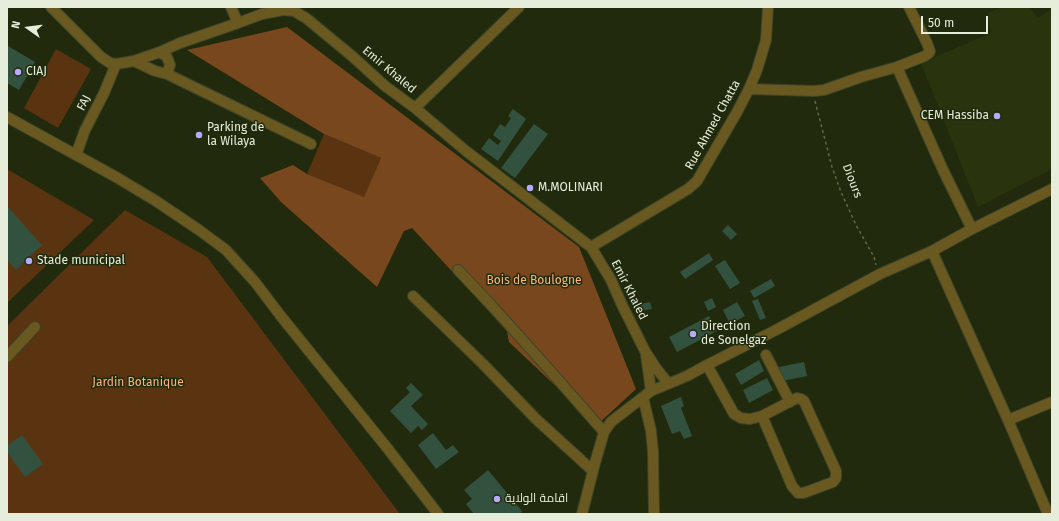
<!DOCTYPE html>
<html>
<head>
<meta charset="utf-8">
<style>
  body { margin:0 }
  #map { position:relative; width:1059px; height:521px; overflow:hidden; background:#212a0c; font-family:"Fira Sans",sans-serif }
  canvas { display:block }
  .frame { position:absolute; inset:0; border:8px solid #e6eddb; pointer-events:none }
  .north { position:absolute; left:8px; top:8px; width:40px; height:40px; -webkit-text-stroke:3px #212a0c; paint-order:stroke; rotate:284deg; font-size:11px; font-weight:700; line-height:16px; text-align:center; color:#e6eddb }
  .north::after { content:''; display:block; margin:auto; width:14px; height:18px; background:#e6eddb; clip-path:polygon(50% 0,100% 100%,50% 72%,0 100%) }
  .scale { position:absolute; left:921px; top:16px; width:67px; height:18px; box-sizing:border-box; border:2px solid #e6eddb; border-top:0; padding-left:5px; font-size:12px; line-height:14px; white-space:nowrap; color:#e6eddb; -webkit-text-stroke:3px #212a0c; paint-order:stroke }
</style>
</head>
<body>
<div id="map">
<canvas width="1059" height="521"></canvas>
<div class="frame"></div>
<div class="north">N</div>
<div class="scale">50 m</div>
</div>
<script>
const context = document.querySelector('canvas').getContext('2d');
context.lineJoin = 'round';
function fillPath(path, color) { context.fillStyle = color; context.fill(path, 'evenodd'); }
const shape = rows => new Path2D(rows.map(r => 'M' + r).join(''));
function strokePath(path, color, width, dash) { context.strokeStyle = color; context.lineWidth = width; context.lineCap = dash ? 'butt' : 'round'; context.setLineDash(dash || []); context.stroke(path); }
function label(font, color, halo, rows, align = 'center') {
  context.font = font + ' "Fira Sans",Cairo,sans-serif'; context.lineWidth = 3; context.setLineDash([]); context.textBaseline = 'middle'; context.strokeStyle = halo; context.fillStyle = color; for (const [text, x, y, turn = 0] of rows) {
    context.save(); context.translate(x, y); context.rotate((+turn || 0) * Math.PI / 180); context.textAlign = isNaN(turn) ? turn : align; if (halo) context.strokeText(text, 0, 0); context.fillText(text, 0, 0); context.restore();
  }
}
fillPath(shape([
  [1002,7,1029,7,1038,18,1052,9,1052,169,978,207,921,63,991,33,988,13]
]), '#29340e');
fillPath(shape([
  [56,49,91,69,58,128,24,108],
  [324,134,381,158,364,198,307,174],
  [7,169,94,220,7,303],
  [125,210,207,257,400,514,7,514,7,326]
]), '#5a3311');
fillPath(shape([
  [287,27,579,247,636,389,597,425,509,342,507,331,412,228,404,231,377,287,281,202,260,178,293,165,307,174,364,197,381,158,324,134,187,50]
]), '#78471d');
fillPath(shape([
  [8,46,35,62,19,90,7,83,7,48],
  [513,109,526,119,498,161,481,149,489,138,498,145,501,141,493,135,500,124,505,127,511,118,508,116],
  [534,124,548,134,515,178,501,168],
  [7,206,42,245,16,270,7,260],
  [728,225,737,234,731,240,722,231],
  [709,253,713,260,685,279,680,272],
  [725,260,740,283,730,289,715,266],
  [771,279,775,286,754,298,750,291],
  [712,298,716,307,708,311,704,302],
  [758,299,766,318,760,320,752,301],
  [650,302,652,309,641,311,640,304],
  [737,302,745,316,730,324,723,310],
  [709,316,717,331,677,352,669,337],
  [759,360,764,371,741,385,735,374],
  [804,362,807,376,782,381,779,367],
  [767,378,773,390,749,403,743,390],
  [411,383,423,395,411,406,428,424,422,430,418,426,411,433,390,411,410,392,406,388],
  [681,397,684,406,681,408,692,436,684,439,680,431,672,434,661,406],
  [433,433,446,450,453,445,459,452,436,469,418,445],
  [22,435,43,464,25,477,7,452,7,446],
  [488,470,522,511,519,514,474,514,466,504,472,499,464,490]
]), '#32523f');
const minor = shape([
  [51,7,101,57,110,63,116,64,134,61,160,52,180,43,238,23,262,14,283,10,294,11,306,18,352,56,385,86,415,108,466,151,591,247,611,280,622,305,645,351,656,368,668,383],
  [231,7,238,23],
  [160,52,167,57,170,65,167,74],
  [134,61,155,71,167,74,311,144],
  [897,67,925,56,929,53,930,51,927,43,909,7],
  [749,89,814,91,824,90,861,77,897,67,943,170,972,229],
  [415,108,519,7],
  [7,117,116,177,156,201,199,230,226,250,255,282,280,315,388,449,438,514],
  [76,155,85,130,104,93,116,64],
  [591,247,688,189,697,181,737,112,749,89,757,70,766,40,768,7],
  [932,251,1008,420,1048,514],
  [458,270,492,306,546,366,604,432],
  [413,296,483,364,536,419,593,471],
  [646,355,651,391],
  [766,355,790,402],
  [7,357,35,327],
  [707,365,734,414,741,418,750,419,762,416,797,398,801,399,804,401,836,471,836,478,833,482,809,491,803,493,798,493,792,486,762,416],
  [643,397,651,431,653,451,654,514],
  [1008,420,1052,402],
  [582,514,595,463,604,432,611,422,616,418,651,391,687,376,707,365,776,330,880,274,932,251,972,229,1052,189]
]);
strokePath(minor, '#3d4529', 12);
strokePath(shape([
  [815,101,832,167,841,192,856,225,874,257,876,265]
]), '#5f674d', 1.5, [3, 3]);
strokePath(minor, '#6a5821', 10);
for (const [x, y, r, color] of [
  [18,72,4,"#b4acf9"],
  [997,116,4,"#b4acf9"],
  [199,135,4,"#b4acf9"],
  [530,188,4,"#b4acf9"],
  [29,261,4,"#b4acf9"],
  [693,334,4,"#b4acf9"],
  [497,499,4,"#b4acf9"]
]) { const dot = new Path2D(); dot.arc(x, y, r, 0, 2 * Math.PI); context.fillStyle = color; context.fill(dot); strokePath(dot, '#212a0c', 1.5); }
label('12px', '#e6eddb', '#212a0c', [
  ["Emir Khaled",389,70,40],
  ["FAJ",84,103,-63],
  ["Rue Ahmed Chatta",713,125,-61],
  ["Diours",852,181,69],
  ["Emir Khaled",629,290,63]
]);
label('12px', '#e6eddb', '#212a0c', [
  ["CIAJ",26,72],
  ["CEM Hassiba",989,116,"right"],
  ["Parking de",207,128],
  ["la Wilaya",207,142],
  ["M.MOLINARI",538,188],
  ["Stade municipal",37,261],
  ["Direction",701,327],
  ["de Sonelgaz",701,341],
  ["اقامة الولاية",505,499]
], 'left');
label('12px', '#feb57d', '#212a0c', [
  ["Bois de Boulogne",534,281],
  ["Jardin Botanique",138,383]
]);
</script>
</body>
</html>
